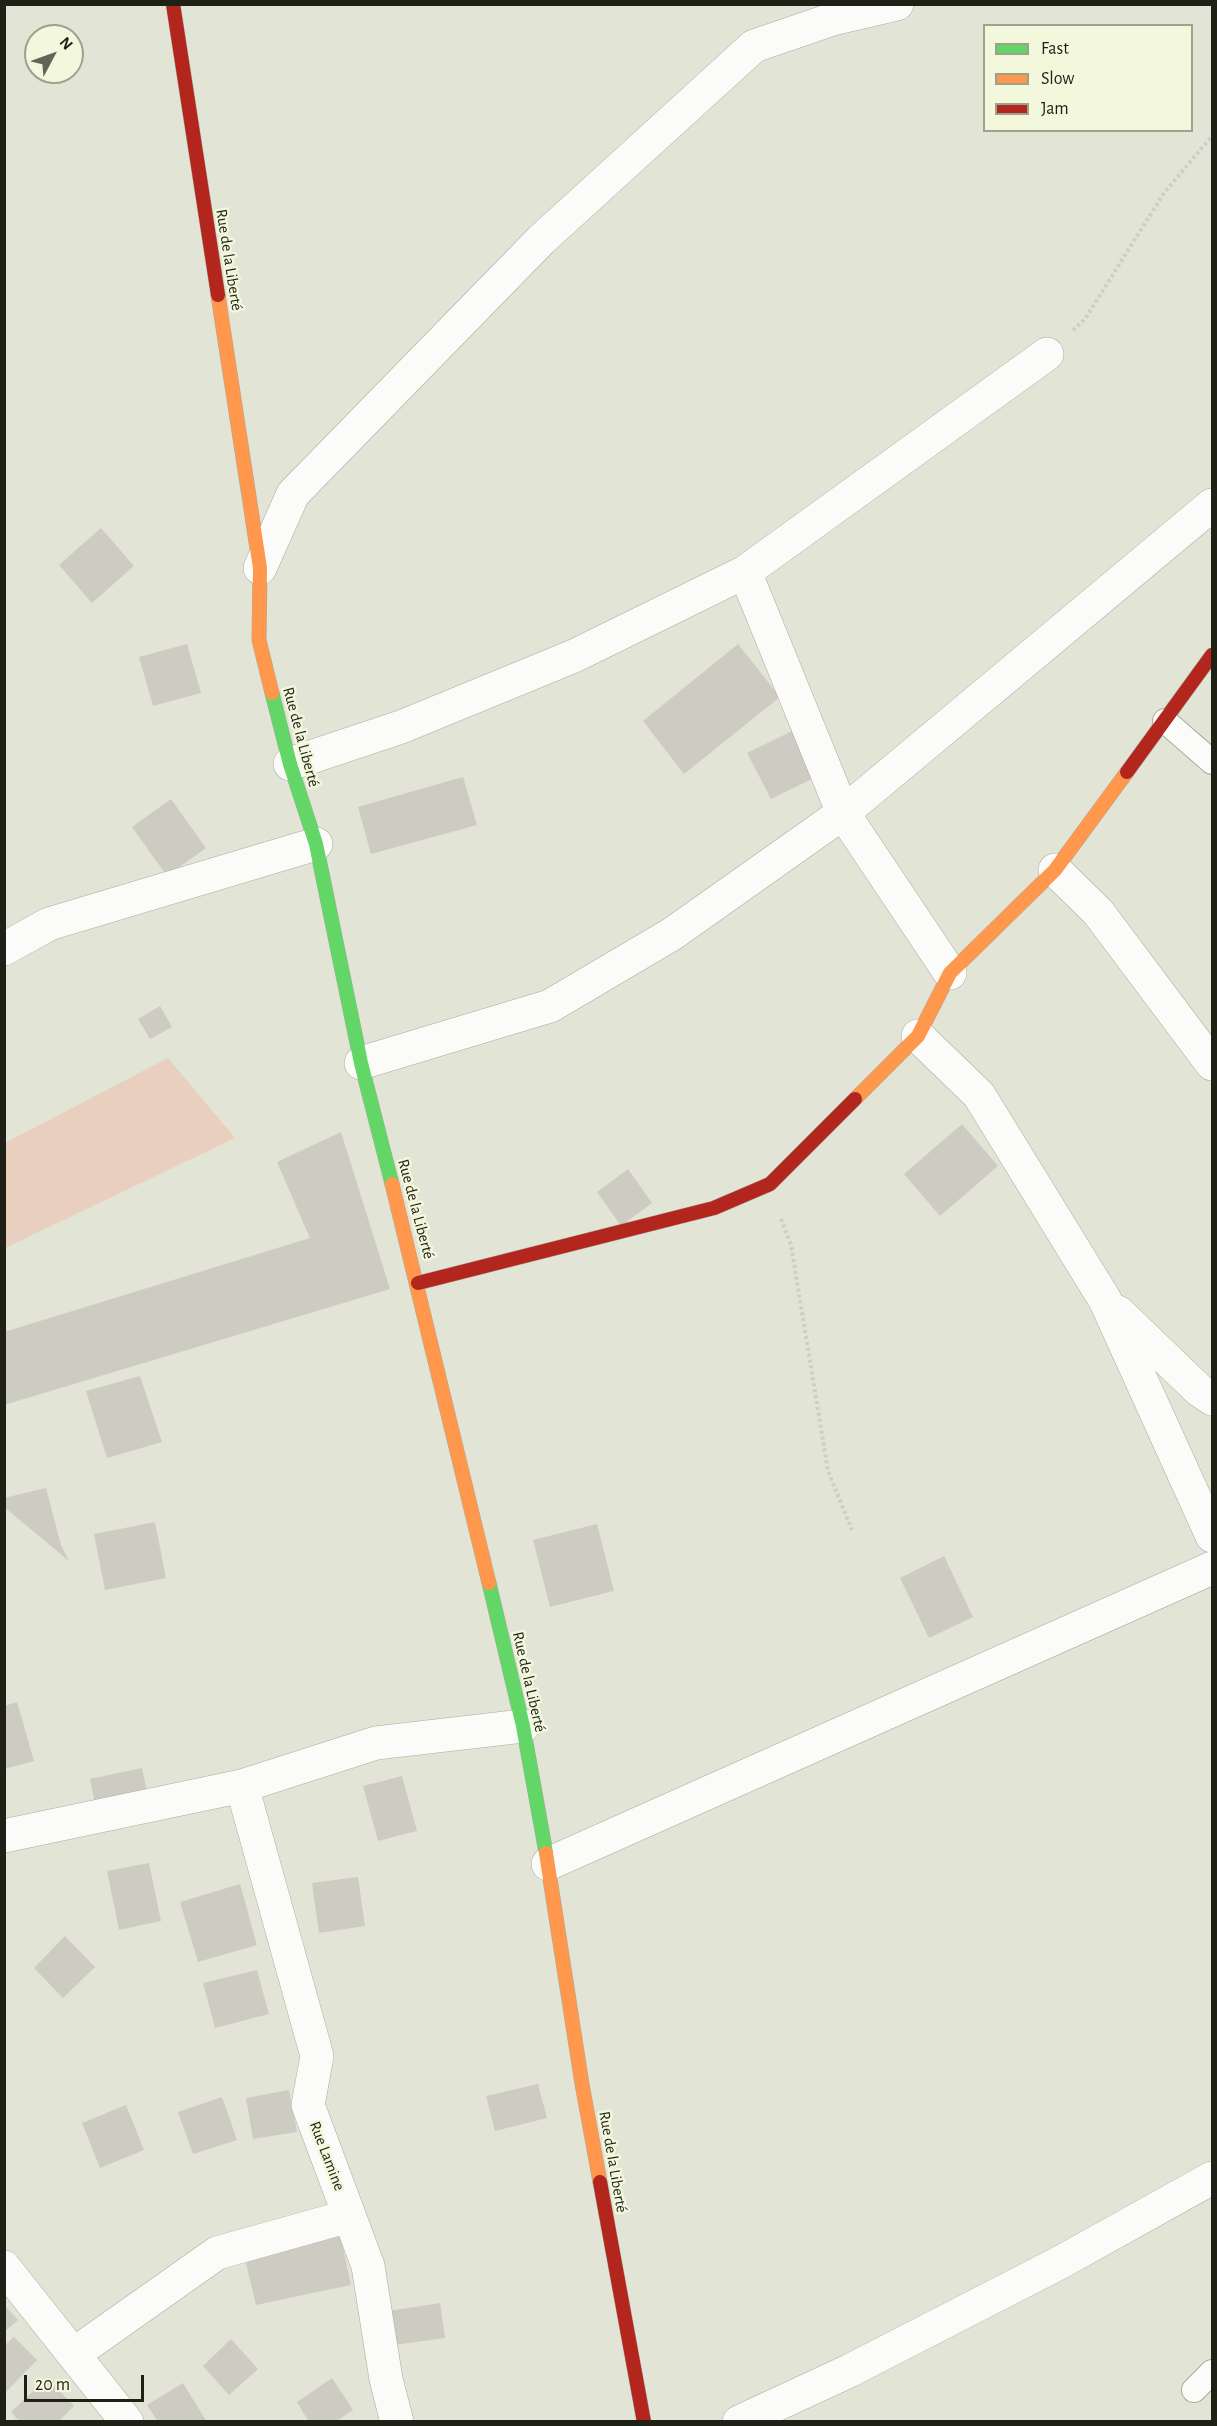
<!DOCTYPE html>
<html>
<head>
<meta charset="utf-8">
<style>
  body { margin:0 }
  #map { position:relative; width:1217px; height:2426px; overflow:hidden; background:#e2e4d5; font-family:"Alegreya Sans",sans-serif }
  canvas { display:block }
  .frame { position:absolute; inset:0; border:6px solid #1f2117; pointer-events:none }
  .legend { position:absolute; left:983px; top:24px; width:210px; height:108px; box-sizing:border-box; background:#f3f7dc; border:2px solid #9ea18d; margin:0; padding:8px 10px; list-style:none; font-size:18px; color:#1f2117 }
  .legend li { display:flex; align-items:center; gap:12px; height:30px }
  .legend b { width:30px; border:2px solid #9ea18d }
  .north { position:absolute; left:24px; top:24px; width:60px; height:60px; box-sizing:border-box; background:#f3f7dc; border:2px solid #9ea18d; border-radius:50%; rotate:49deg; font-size:16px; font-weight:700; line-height:24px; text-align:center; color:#1f2117 }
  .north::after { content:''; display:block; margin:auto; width:21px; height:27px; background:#63655a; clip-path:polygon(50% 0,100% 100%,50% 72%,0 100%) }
  .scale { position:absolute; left:24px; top:2375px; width:120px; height:27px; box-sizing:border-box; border:3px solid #1f2117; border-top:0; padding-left:8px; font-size:18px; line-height:21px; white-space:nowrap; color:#1f2117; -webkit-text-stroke:4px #f3f7dc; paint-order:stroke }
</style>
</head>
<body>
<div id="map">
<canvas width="1217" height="2426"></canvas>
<div class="frame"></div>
<ul class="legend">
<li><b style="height:8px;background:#63d668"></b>Fast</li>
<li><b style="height:8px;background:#ff974d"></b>Slow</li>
<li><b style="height:8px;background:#b3261e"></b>Jam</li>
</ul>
<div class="north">N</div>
<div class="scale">20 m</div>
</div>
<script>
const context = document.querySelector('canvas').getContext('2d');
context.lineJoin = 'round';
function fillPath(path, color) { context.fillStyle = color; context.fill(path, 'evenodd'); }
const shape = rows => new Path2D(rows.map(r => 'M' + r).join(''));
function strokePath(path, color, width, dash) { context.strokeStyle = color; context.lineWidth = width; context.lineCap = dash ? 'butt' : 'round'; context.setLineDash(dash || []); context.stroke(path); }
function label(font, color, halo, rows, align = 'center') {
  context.font = font + ' "Alegreya Sans",sans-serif'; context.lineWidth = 5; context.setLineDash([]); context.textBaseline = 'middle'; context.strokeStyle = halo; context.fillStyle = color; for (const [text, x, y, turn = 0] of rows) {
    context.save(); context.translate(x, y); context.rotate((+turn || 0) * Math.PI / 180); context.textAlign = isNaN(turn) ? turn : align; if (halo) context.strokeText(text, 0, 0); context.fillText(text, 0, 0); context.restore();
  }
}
fillPath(shape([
  [168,1058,235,1138,5,1248,5,1143]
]), '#e9cfbd');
fillPath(shape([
  [101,528,134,566,92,603,59,565],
  [187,644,201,693,153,706,139,657],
  [738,644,780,697,684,774,643,721],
  [792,731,816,777,771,799,747,753],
  [463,777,477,825,371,854,358,807],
  [171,799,206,848,167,876,132,827],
  [160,1006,172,1027,150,1039,138,1019],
  [962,1124,998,1166,940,1216,904,1174],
  [341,1132,390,1289,4,1405,4,1332,310,1238,277,1162],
  [628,1169,652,1203,621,1226,597,1192],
  [140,1376,162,1442,107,1458,86,1391],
  [46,1488,61,1545,69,1561,4,1507,4,1498],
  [155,1522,166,1578,105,1590,94,1534],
  [597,1524,614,1591,550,1607,533,1540],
  [944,1556,973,1617,929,1638,900,1578],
  [17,1702,34,1761,4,1769,4,1706],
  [142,1768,149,1801,97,1813,90,1779],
  [402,1776,417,1831,378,1841,363,1786],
  [149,1863,161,1921,119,1930,107,1871],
  [358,1877,365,1926,319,1933,312,1883],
  [240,1884,257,1945,198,1962,180,1902],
  [65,1936,95,1967,63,1998,34,1968],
  [257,1970,269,2014,215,2028,203,1983],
  [538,2084,547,2118,495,2131,486,2096],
  [289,2090,297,2132,253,2139,246,2098],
  [222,2097,237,2140,193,2154,178,2112],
  [126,2105,144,2150,100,2168,82,2123],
  [339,2230,351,2285,256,2305,243,2251],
  [440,2303,445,2338,394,2345,389,2311],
  [4,2305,18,2320,4,2332],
  [14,2337,37,2360,4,2394,4,2346],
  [231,2339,258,2369,229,2395,203,2366],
  [47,2378,74,2406,58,2422,20,2422,11,2412],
  [332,2378,353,2410,335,2422,309,2422,297,2402],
  [183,2383,207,2422,158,2422,147,2405]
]), '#ceccc2');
const lane = shape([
  [1165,721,1212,762],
  [1194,2390,1212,2372]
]);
const street = shape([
  [260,568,293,494,541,240,754,46,833,19,897,4],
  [745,572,843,813,950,973],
  [290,764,401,727,574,656,745,572,1047,354],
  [1055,870,1098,912,1212,1064],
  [4,949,49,924,316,844],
  [918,1036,979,1095,1105,1300,1212,1536],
  [361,1063,550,1006,672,934,843,813,1212,505],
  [1118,1312,1199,1390,1212,1399],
  [242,1786,317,2056,308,2105,368,2266,386,2379,397,2422],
  [4,1836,242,1786,376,1743,523,1726],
  [548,1864,1212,1568],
  [4,2267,127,2422],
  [74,2354,217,2253,349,2216],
  [739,2422,849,2371,1061,2262,1212,2178]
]);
const fast = shape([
  [272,693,290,764,316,844,361,1063,392,1184],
  [489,1583,523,1726,546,1853]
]);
const slow = shape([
  [218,295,260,568,259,640,272,693],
  [855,1099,918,1036,950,973,1055,870,1127,772],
  [392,1184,489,1583],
  [546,1853,582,2084,600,2182]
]);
const jam = shape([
  [173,4,218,295],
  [1127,772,1212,655],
  [418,1283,714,1208,770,1184,855,1099],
  [600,2182,644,2422]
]);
strokePath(lane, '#aaaca0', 26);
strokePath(street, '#aaaca0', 34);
strokePath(fast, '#aaaca0', 15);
strokePath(slow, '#aaaca0', 15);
strokePath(jam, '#aaaca0', 15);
strokePath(shape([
  [1073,330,1085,319,1164,193,1212,136],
  [781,1219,791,1245,828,1471,852,1530]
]), '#cdcec9', 4, [3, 3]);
strokePath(lane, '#fbfbf9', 24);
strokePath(street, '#fbfbf9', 33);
strokePath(fast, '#63d668', 14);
strokePath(slow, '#ff974d', 14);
strokePath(jam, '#b3261e', 14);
label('16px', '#1f2117', '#f3f7dc', [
  ["Rue de la Liberté",229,260,81],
  ["Rue de la Liberté",301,737,75],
  ["Rue de la Liberté",416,1209,75],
  ["Rue de la Liberté",529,1682,77],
  ["Rue Lamine",327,2156,69],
  ["Rue de la Liberté",613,2162,80]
]);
</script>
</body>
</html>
